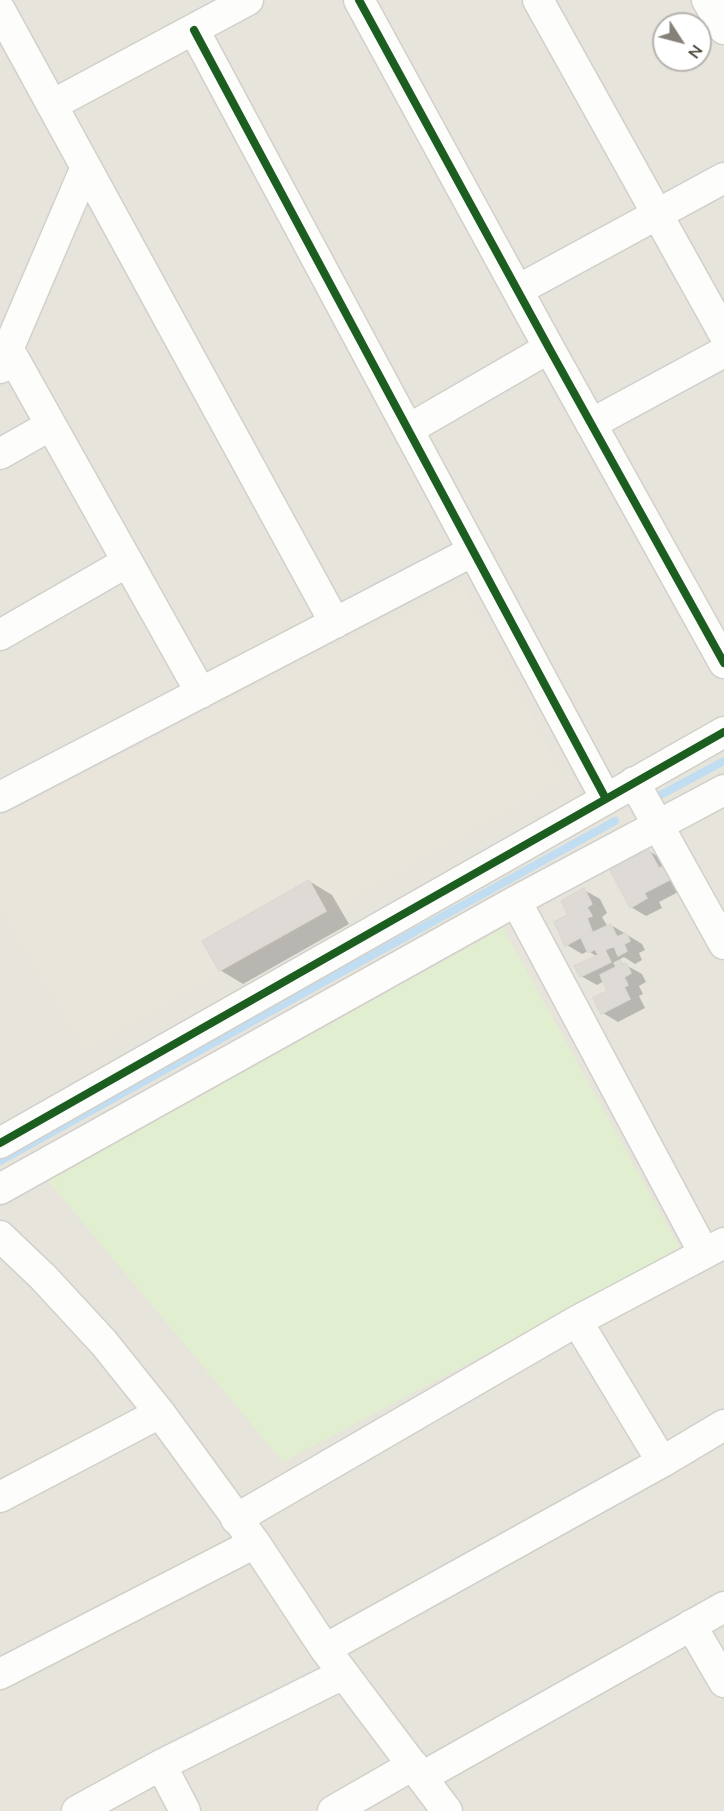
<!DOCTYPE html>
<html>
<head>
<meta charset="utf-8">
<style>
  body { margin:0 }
  #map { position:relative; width:724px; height:1811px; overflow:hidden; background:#f4f2ee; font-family:"Nunito Sans",sans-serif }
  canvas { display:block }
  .north { position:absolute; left:652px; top:12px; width:60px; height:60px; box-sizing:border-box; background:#fff; border:2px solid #b7b4b0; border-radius:50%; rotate:126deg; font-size:16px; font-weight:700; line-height:24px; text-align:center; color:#4b4439 }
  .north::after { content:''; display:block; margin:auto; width:21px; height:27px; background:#868178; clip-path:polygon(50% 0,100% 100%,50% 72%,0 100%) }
</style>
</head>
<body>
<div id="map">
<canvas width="724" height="1811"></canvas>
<div class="north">N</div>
</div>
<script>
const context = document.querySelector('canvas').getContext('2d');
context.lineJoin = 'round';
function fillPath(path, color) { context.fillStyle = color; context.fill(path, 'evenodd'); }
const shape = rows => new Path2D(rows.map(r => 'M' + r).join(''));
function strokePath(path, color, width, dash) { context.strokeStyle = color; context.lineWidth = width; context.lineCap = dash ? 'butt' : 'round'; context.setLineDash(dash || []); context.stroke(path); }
fillPath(shape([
  [0,0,724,0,724,1811,0,1811],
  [664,24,700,24,700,60,664,60]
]), '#e7e4dc');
fillPath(shape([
  [462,582,565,779,84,1052,0,912,0,817]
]), '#eae5da');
fillPath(shape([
  [503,928,681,1250,283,1462,48,1181]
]), '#e1eecf');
fillPath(shape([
  [649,851,665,861,688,887,659,902,662,908,646,916,631,907],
  [309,881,332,895,349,924,243,984,220,970],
  [584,890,600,899,607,913,602,917,608,927,611,925,642,944,645,950,639,953,642,960,635,964,624,957,620,959,622,963,642,974,646,982,639,986,643,994,639,996,645,1008,618,1022,603,1013,609,991,604,981,597,985,581,976,598,957,588,951,582,954,567,945,556,923,571,916]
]), '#0003');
strokePath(shape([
  [655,798,724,761],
  [0,1161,615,821]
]), '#c0ddf1', 8);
const building = shape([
  [649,850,659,868,667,865,673,878,644,893,647,898,630,908,609,868,649,850],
  [309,880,326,911,219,971,202,941,309,880],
  [584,888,592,904,587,907,592,916,587,918,592,931,565,946,554,922,568,915,561,901,584,888],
  [611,924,617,937,626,933,630,941,624,944,627,951,618,956,614,946,605,950,611,962,580,977,574,966,598,955,595,949,588,953,581,938,611,924],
  [620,960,622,965,626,963,631,973,624,977,628,985,624,987,630,999,601,1014,593,998,607,991,600,975,616,967,614,963,620,960]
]);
fillPath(building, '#dedbd6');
strokePath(building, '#dcd9d4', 1.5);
const minor = shape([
  [359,0,549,348,724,663],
  [538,0,724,334],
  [707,0,724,29],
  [0,10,335,623],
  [194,30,606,799],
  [52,105,248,0],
  [518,290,724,178],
  [9,350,201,693],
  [0,368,86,167],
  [591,424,724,352],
  [409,429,549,348],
  [0,454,51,425],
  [0,635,127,562],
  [634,782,724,944],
  [0,797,473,551],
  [516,901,704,1253],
  [0,1143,724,732],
  [0,1189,516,901,724,790],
  [0,1236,43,1277,104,1343,160,1413,255,1543,325,1649,447,1811],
  [577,1321,662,1462],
  [0,1497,160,1413],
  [236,1519,577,1321,724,1243],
  [691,1625,724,1682],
  [325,1649,662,1462,724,1425],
  [0,1674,255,1543],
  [161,1765,185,1811],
  [422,1777,724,1607],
  [77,1811,161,1765,343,1674],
  [333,1811,413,1765]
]);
strokePath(minor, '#d2d0cb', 33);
strokePath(minor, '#fdfdfc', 30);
strokePath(shape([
  [359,0,549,348,724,663],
  [194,30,606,799],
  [0,1143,724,732]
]), '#1b5e20', 8);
</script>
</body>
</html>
